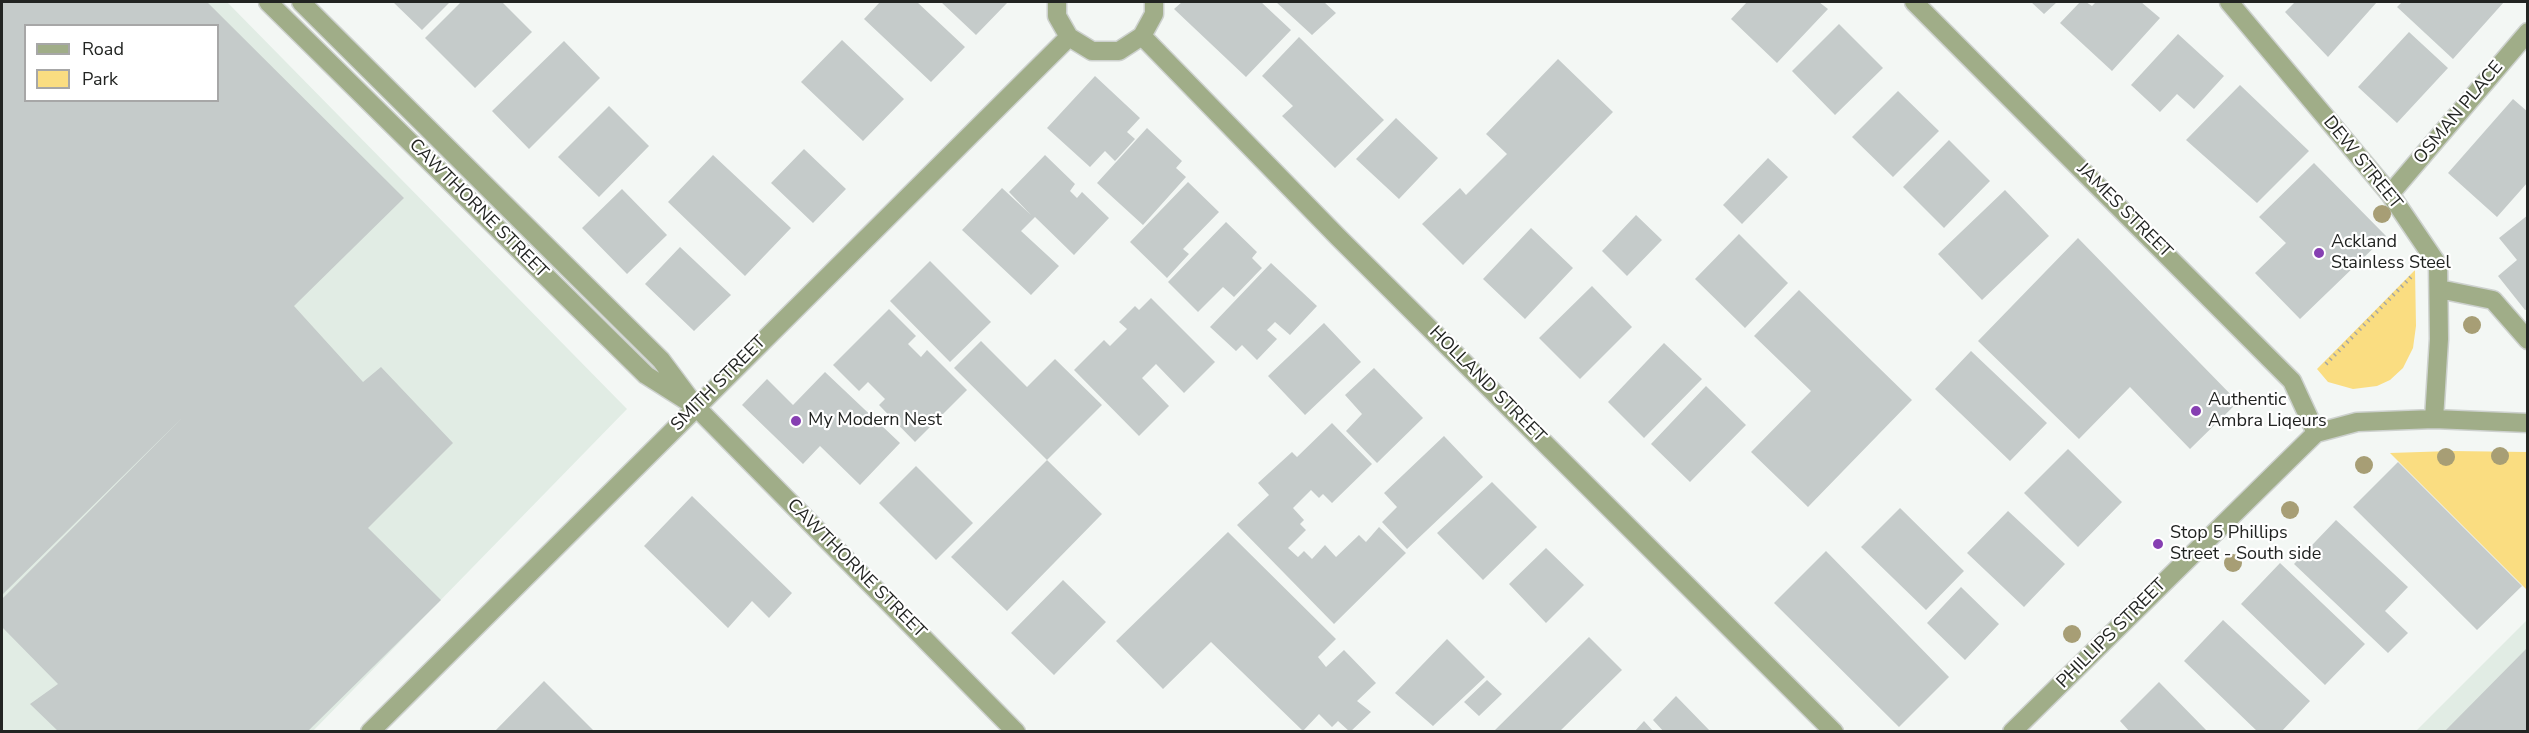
<!DOCTYPE html>
<html>
<head>
<meta charset="utf-8">
<style>
  body { margin:0 }
  #map { position:relative; width:2529px; height:733px; overflow:hidden; background:#f3f7f4; font-family:"Nunito Sans",sans-serif }
  canvas { display:block }
  .frame { position:absolute; inset:0; border:3px solid #222422; pointer-events:none }
  .legend { position:absolute; left:24px; top:24px; width:195px; height:78px; box-sizing:border-box; background:#fff; border:2px solid #a7a7a7; margin:0; padding:8px 10px; list-style:none; font-size:18px; color:#222422 }
  .legend li { display:flex; align-items:center; gap:12px; height:30px }
  .legend b { width:30px; border:2px solid #a7a7a7 }
</style>
</head>
<body>
<div id="map">
<canvas width="2529" height="733"></canvas>
<div class="frame"></div>
<ul class="legend">
<li><b style="height:8px;background:#a0ad88"></b>Road</li>
<li><b style="height:16px;background:#fadd81"></b>Park</li>
</ul>
</div>
<script>
const context = document.querySelector('canvas').getContext('2d');
context.lineJoin = 'round';
function fillPath(path, color) { context.fillStyle = color; context.fill(path, 'evenodd'); }
const shape = rows => new Path2D(rows.map(r => 'M' + r).join(''));
function strokePath(path, color, width, dash) { context.strokeStyle = color; context.lineWidth = width; context.lineCap = dash ? 'butt' : 'round'; context.setLineDash(dash || []); context.stroke(path); }
function label(font, color, halo, rows, align = 'center') {
  context.font = font + ' "Nunito Sans",sans-serif'; context.lineWidth = 4.5; context.setLineDash([]); context.textBaseline = 'middle'; context.strokeStyle = halo; context.fillStyle = color; for (const [text, x, y, turn = 0] of rows) {
    context.save(); context.translate(x, y); context.rotate((+turn || 0) * Math.PI / 180); context.textAlign = isNaN(turn) ? turn : align; if (halo) context.strokeText(text, 0, 0); context.fillText(text, 0, 0); context.restore();
  }
}
fillPath(shape([
  [2,2,227,2,627,409,313,731,2,731],
  [26,26,218,26,218,100,26,100],
  [2527,620,2527,731,2416,731]
]), '#e1ece4');
fillPath(shape([
  [2415,270,2416,326,2413,348,2403,368,2390,380,2377,386,2353,389,2328,382,2317,369],
  [2451,451,2527,452,2527,590,2390,453]
]), '#fadd81');
fillPath(shape([
  [2,2,207,2,404,198,294,306,363,382,381,367,453,443,368,528,441,600,307,732,59,732,30,704,58,684,2,627,2,599,182,418,2,595],
  [26,26,218,26,218,100,26,100],
  [393,2,450,2,422,30],
  [461,2,502,2,532,32,475,88,425,38],
  [880,2,917,2,965,47,931,82,864,19],
  [941,2,1008,2,976,35],
  [1182,2,1261,2,1291,30,1246,77,1174,9],
  [1276,2,1324,2,1336,13,1312,35],
  [1747,2,1819,2,1828,9,1777,63,1731,19],
  [2031,2,2057,2,2044,14],
  [2080,2,2086,2,2092,6,2096,2,2141,2,2160,18,2112,71,2060,23],
  [2295,2,2377,2,2328,57,2285,12],
  [2402,2,2504,2,2453,59,2397,7],
  [1839,24,1883,68,1835,115,1792,71],
  [2409,32,2448,68,2397,123,2358,87],
  [2178,34,2224,76,2194,109,2177,94,2160,112,2131,85],
  [1299,37,1384,120,1335,168,1282,116,1293,106,1262,76],
  [842,40,904,99,863,141,801,82],
  [564,41,600,78,529,149,492,111],
  [1558,59,1613,112,1463,265,1422,224,1460,188,1466,195,1507,154,1486,134],
  [1095,76,1140,118,1127,132,1135,139,1115,161,1105,151,1090,167,1047,128],
  [2240,85,2309,151,2257,203,2186,140],
  [1898,91,1939,131,1893,177,1852,137],
  [2513,99,2528,112,2528,182,2497,217,2448,173],
  [609,106,649,146,599,197,558,157],
  [1396,118,1438,158,1399,199,1356,159],
  [1147,128,1182,161,1176,168,1186,177,1143,225,1097,183],
  [1949,140,1990,181,1944,228,1903,187],
  [804,149,846,189,813,223,771,183],
  [713,155,791,228,745,276,668,202],
  [1045,155,1075,184,1070,191,1077,198,1082,192,1109,218,1074,255,1035,217,1021,231,1059,266,1031,295,962,230,1002,188,1031,215,1009,192],
  [1768,158,1788,177,1742,224,1723,205],
  [2314,163,2386,236,2300,319,2255,273,2286,243,2259,217],
  [1188,182,1219,212,1183,249,1189,254,1167,278,1130,242],
  [622,189,667,235,627,274,582,228],
  [2005,190,2049,236,1982,300,1938,254],
  [1636,215,1662,240,1627,276,1602,251],
  [2528,215,2528,309,2525,310,2498,276,2517,260,2499,238],
  [1226,222,1257,252,1252,258,1262,268,1234,297,1223,287,1198,312,1168,282],
  [1531,228,1573,268,1525,319,1483,279],
  [1739,234,1788,283,1745,328,1695,279],
  [2078,238,2238,402,2190,449,2130,387,2079,439,1978,341],
  [680,247,731,295,694,331,645,284],
  [930,261,991,322,950,362,890,301],
  [1271,263,1317,306,1290,335,1275,322,1267,330,1277,339,1257,360,1242,345,1236,351,1210,327],
  [1592,286,1632,327,1580,379,1539,338],
  [1799,290,1912,400,1808,507,1751,452,1811,391,1754,336],
  [1151,298,1215,362,1184,393,1156,364,1142,378,1169,406,1139,436,1074,370,1104,340,1110,346,1127,329,1119,322,1135,306,1139,310],
  [889,309,916,336,908,344,921,357,927,350,967,390,915,442,879,405,885,399,868,382,859,391,833,365],
  [1324,323,1361,362,1305,415,1268,376],
  [981,341,1027,387,1055,359,1102,405,1047,460,1102,514,1007,611,951,557,1047,460,954,368],
  [1664,343,1702,379,1644,438,1608,402],
  [1971,351,2047,423,2010,461,1935,389],
  [1374,368,1423,418,1377,463,1346,431,1362,414,1345,395],
  [825,372,900,443,860,485,820,446,803,464,742,405,767,379,793,405],
  [1706,386,1746,425,1690,482,1651,444],
  [1332,423,1372,464,1332,503,1323,494,1319,498,1311,490,1293,508,1304,520,1300,524,1306,530,1288,548,1298,557,1304,551,1312,559,1325,545,1336,557,1359,535,1366,542,1379,527,1406,553,1334,624,1237,525,1269,495,1258,483,1292,452,1297,457],
  [1444,436,1483,477,1407,549,1382,522,1397,507,1384,493],
  [2068,449,2122,502,2078,547,2024,493],
  [2398,462,2522,586,2477,630,2353,507],
  [916,466,973,523,936,560,879,503],
  [1492,482,1537,527,1483,580,1437,533],
  [692,496,792,593,769,618,752,601,728,628,644,546],
  [1900,508,1964,571,1926,610,1861,547],
  [2008,511,2065,564,2024,607,1967,553],
  [2336,520,2408,587,2385,611,2408,633,2388,653,2294,564],
  [1228,532,1336,639,1318,657,1326,667,1344,650,1376,683,1357,701,1371,712,1350,732,1338,721,1332,727,1319,714,1303,731,1211,642,1163,689,1116,641],
  [1546,548,1584,585,1546,623,1509,584],
  [1826,551,1949,677,1899,727,1774,603],
  [2280,563,2365,644,2325,685,2241,604],
  [1063,580,1106,622,1054,675,1011,633],
  [1961,587,1999,624,1965,660,1927,623],
  [2223,620,2310,701,2281,732,2258,732,2184,661],
  [1589,637,1622,670,1559,732,1493,732],
  [1447,639,1485,677,1433,726,1395,693],
  [2528,647,2528,732,2444,732],
  [1487,680,1502,694,1479,716,1464,702],
  [544,681,595,732,494,732],
  [2159,682,2208,732,2130,732,2120,721],
  [1676,696,1711,732,1664,732,1653,720],
  [1644,721,1654,732,1634,732]
]), '#c5cbca');
const minor = shape([
  [268,2,646,375,687,401],
  [301,2,661,360,696,407,1016,732],
  [1057,2,1057,16,1069,37,1092,51,1119,51,1142,36,1154,14,1154,2],
  [1914,2,2292,381,2316,433],
  [2229,2,2390,194,2438,265,2439,339,2434,419],
  [1142,36,1338,237,1834,732],
  [2390,194,2528,32],
  [2439,289,2493,300,2528,340],
  [370,732,1069,37],
  [2012,732,2316,433,2357,422,2434,419,2528,423]
]);
strokePath(minor, '#cdd1ce', 21);
strokePath(shape([
  [2326,364,2411,277]
]), '#a4a7a5', 4, [1.5, 4.5]);
strokePath(minor, '#a0ad88', 18);
context.fillStyle = '#a79e75';
for (const [x, y] of [
  [2382,214],
  [2472,325],
  [2500,456],
  [2446,457],
  [2364,465],
  [2290,510],
  [2233,563],
  [2072,634]
]) { context.beginPath(); context.arc(x, y, 9, 0, 2 * Math.PI); context.fill(); }
for (const [x, y, r, color] of [
  [2319,253,6,"#863fb2"],
  [2196,411,6,"#863fb2"],
  [796,421,6,"#863fb2"],
  [2158,544,6,"#863fb2"]
]) { const dot = new Path2D(); dot.arc(x, y, r, 0, 2 * Math.PI); context.fillStyle = color; context.fill(dot); strokePath(dot, '#fff', 2); }
label('18px', '#222422', '#fff', [
  ["OSMAN PLACE",2459,113,-50],
  ["DEW STREET",2362,163,51],
  ["CAWTHORNE STREET",478,209,45],
  ["JAMES STREET",2124,211,45],
  ["SMITH STREET",719,384,-45],
  ["HOLLAND STREET",1487,385,45],
  ["CAWTHORNE STREET",856,569,45],
  ["PHILLIPS STREET",2112,634,-45]
]);
label('18px', '#222422', '#fff', [
  ["Ackland",2331,243],
  ["Stainless Steel",2331,264],
  ["Authentic",2208,401],
  ["Ambra Liqeurs",2208,422],
  ["My Modern Nest",808,421],
  ["Stop 5 Phillips",2170,534],
  ["Street - South side",2170,555]
], 'left');
</script>
</body>
</html>
